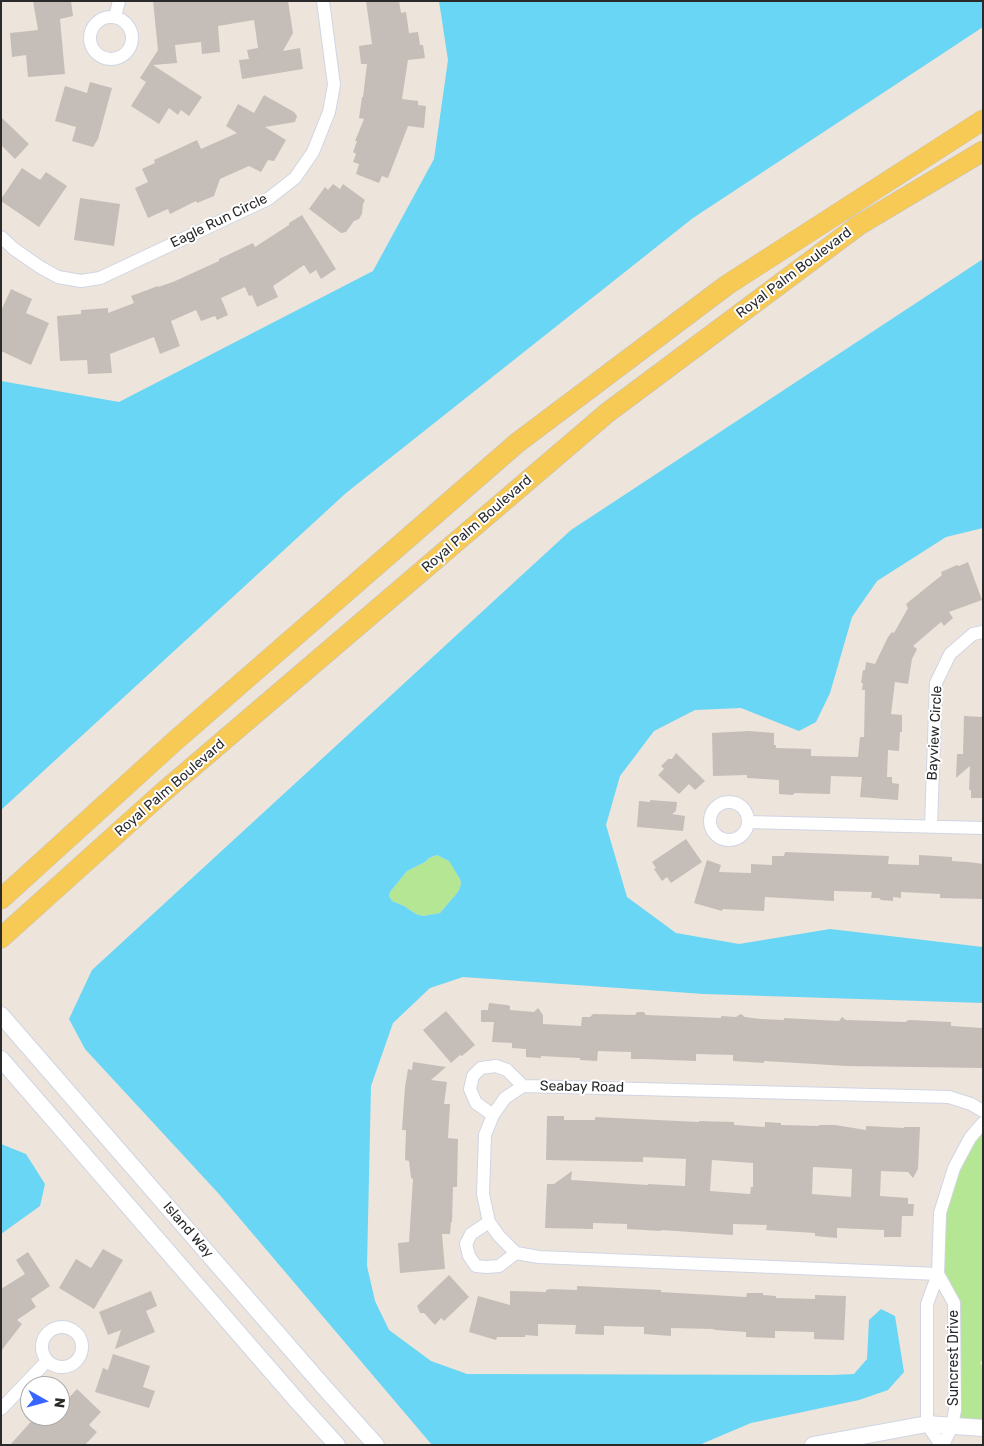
<!DOCTYPE html>
<html>
<head>
<meta charset="utf-8">
<style>
  body { margin:0 }
  #map { position:relative; width:984px; height:1446px; overflow:hidden; background:#ede4db; font-family:Rubik,sans-serif }
  canvas { display:block }
  .frame { position:absolute; inset:0; border:2px solid #2a2a2a; pointer-events:none }
  .north { position:absolute; left:20px; top:1376px; width:50px; height:50px; box-sizing:border-box; background:#fff; border:1px solid #aaa; border-radius:50%; rotate:97deg; font-size:14px; font-weight:700; line-height:20px; text-align:center; color:#2a2a2a }
  .north::after { content:''; display:block; margin:auto; width:18px; height:22px; background:#3665ff; clip-path:polygon(50% 0,100% 100%,50% 72%,0 100%) }
</style>
</head>
<body>
<div id="map">
<canvas width="984" height="1446"></canvas>
<div class="frame"></div>
<div class="north">N</div>
</div>
<script>
const context = document.querySelector('canvas').getContext('2d');
context.lineJoin = 'round';
function fillPath(path, color) { context.fillStyle = color; context.fill(path, 'evenodd'); }
const shape = rows => new Path2D(rows.map(r => 'M' + r).join(''));
function strokePath(path, color, width, dash) { context.strokeStyle = color; context.lineWidth = width; context.lineCap = dash ? 'butt' : 'round'; context.setLineDash(dash || []); context.stroke(path); }
function label(font, color, halo, rows, align = 'center') {
  context.font = font + ' Rubik,sans-serif'; context.lineWidth = 4; context.setLineDash([]); context.textBaseline = 'middle'; context.strokeStyle = halo; context.fillStyle = color; for (const [text, x, y, turn = 0] of rows) {
    context.save(); context.translate(x, y); context.rotate((+turn || 0) * Math.PI / 180); context.textAlign = isNaN(turn) ? turn : align; if (halo) context.strokeText(text, 0, 0); context.fillText(text, 0, 0); context.restore();
  }
}
fillPath(shape([
  [437,855,449,861,460,879,461,883,460,888,457,893,440,913,423,916,416,914,404,906,392,901,389,896,390,892,407,871,425,862,429,858],
  [983,1123,983,1360,980,1363,983,1367,983,1428,952,1426,954,1303,938,1274,940,1213,954,1168]
]), '#b4e694');
fillPath(shape([
  [439,1,983,1,983,27,693,218,346,493,1,810,1,381,119,402,373,271,434,159,448,60],
  [983,259,983,528,946,537,877,581,852,617,830,693,816,722,799,731,741,708,695,710,654,731,620,776,606,825,627,897,676,933,739,944,830,929,983,947,983,1003,704,994,463,977,430,988,393,1023,371,1086,367,1266,375,1301,389,1330,431,1361,467,1374,832,1375,854,1374,867,1359,869,1320,881,1309,895,1316,904,1372,888,1390,859,1400,751,1423,699,1445,432,1445,219,1194,85,1049,69,1019,92,970,571,530],
  [437,855,449,861,460,879,461,883,460,888,457,893,440,913,423,916,416,914,404,906,392,901,389,896,390,892,407,871,425,862,429,858],
  [1,1144,26,1154,45,1184,40,1206,1,1234]
]), '#68d6f4');
fillPath(shape([
  [33,1,71,1,73,16,60,19,65,74,28,77,26,55,12,57,10,33,38,30],
  [153,1,288,1,293,33,283,51,300,48,303,69,242,79,239,60,249,59,247,50,258,48,254,20,218,26,220,52,202,54,201,42,175,45,177,63,153,65,202,97,189,116,181,110,178,115,169,108,159,124,131,106,146,82,140,78,158,50],
  [366,1,399,1,401,13,406,12,409,33,418,32,420,45,423,45,425,58,408,60,402,99,418,101,418,105,426,106,424,128,408,126,388,178,382,176,379,183,356,174,359,164,353,162,356,154,353,152,357,141,355,141,364,119,359,118,362,97,363,97,367,64,361,64,359,46,372,44],
  [90,82,112,88,98,139,93,147,72,141,76,127,55,121,65,86,87,93],
  [264,95,294,112,297,116,295,122,265,127,286,140,274,161,268,160,261,172,249,166,220,179,214,196,197,203,196,201,170,214,168,209,148,218,135,188,148,182,142,169,155,163,154,160,197,140,201,149,237,133,226,126,238,104,254,113],
  [1,117,29,144,15,159,1,145],
  [22,168,40,180,46,172,67,186,39,227,1,201,1,199],
  [333,184,340,189,343,184,365,200,363,204,362,214,359,219,354,221,346,232,341,233,309,209,325,187,328,190],
  [80,198,120,204,114,246,74,240],
  [302,215,336,269,321,279,316,270,310,274,304,265,273,286,278,297,257,307,252,295,249,296,245,287,221,298,228,315,217,320,215,316,201,321,196,310,171,321,180,346,160,354,154,337,110,354,112,373,88,374,87,360,60,361,57,316,81,314,81,310,108,308,108,313,134,303,131,296,158,286,158,287,173,282,219,261,219,259,253,243,255,247,289,225,289,223],
  [11,289,32,299,26,313,49,323,31,365,1,351,1,311],
  [968,562,982,600,949,612,953,618,944,626,941,622,913,646,917,649,912,659,908,684,895,682,891,714,902,715,902,732,900,732,899,751,888,750,887,777,892,777,892,783,899,784,898,800,860,797,862,777,831,776,830,794,796,793,793,794,793,795,779,794,779,780,747,778,747,775,713,776,712,733,749,731,774,733,774,745,776,745,776,748,811,749,811,756,858,757,860,737,864,737,865,690,862,690,863,683,861,683,863,670,865,670,866,662,875,664,888,637,892,632,894,633,908,608,906,604,942,575,941,572,957,565,959,566],
  [964,716,983,717,983,798,971,798,971,790,969,790,970,766,956,778,957,754,963,754],
  [676,753,705,781,695,790,689,784,679,794,658,775,664,769,661,766,668,759,672,759],
  [650,800,677,802,676,811,672,814,685,816,683,831,637,827,639,801,650,802],
  [686,839,702,862,671,883,667,877,662,881,654,869,656,868,652,862],
  [785,852,889,856,888,864,919,865,919,855,952,857,952,861,968,862,983,864,983,899,940,898,940,894,901,892,901,898,893,897,893,901,881,900,879,898,871,898,872,892,834,891,834,901,765,897,764,911,723,909,722,911,694,903,707,860,721,865,719,872,751,873,751,864,772,865,772,856,784,856],
  [489,1003,507,1005,510,1006,510,1010,534,1012,538,1008,543,1015,543,1024,581,1026,582,1017,590,1017,593,1014,635,1015,637,1012,644,1012,646,1015,721,1018,721,1016,736,1017,741,1014,745,1017,761,1019,784,1020,784,1018,839,1021,842,1017,846,1020,905,1022,909,1020,951,1022,951,1026,982,1028,983,1068,847,1066,764,1061,764,1063,733,1061,733,1055,696,1054,696,1061,643,1059,631,1059,631,1052,598,1051,597,1061,580,1060,580,1058,541,1056,541,1058,526,1057,526,1049,512,1048,512,1043,492,1042,494,1022,481,1022,481,1010,488,1010],
  [446,1011,475,1045,462,1056,460,1055,451,1063,423,1030],
  [413,1062,446,1067,431,1080,447,1082,444,1104,450,1104,448,1138,458,1139,457,1187,453,1187,452,1222,451,1222,450,1234,442,1234,445,1269,400,1273,398,1243,409,1242,413,1179,411,1178,409,1161,405,1160,406,1130,402,1130,405,1087,408,1069,412,1070],
  [547,1116,564,1116,564,1120,595,1120,595,1117,699,1122,699,1121,734,1122,734,1125,765,1127,765,1122,781,1123,781,1125,819,1126,819,1125,835,1125,866,1130,866,1126,904,1128,904,1127,920,1127,918,1169,913,1178,908,1172,881,1171,880,1196,908,1198,908,1204,914,1204,913,1216,902,1216,901,1237,884,1237,884,1230,837,1228,837,1238,815,1236,815,1233,766,1230,767,1225,733,1224,733,1235,661,1230,661,1231,627,1229,627,1224,593,1223,593,1229,545,1228,547,1184,554,1184,572,1171,571,1180,648,1185,648,1184,685,1186,686,1159,643,1157,643,1162,546,1160],
  [712,1160,753,1163,753,1187,751,1187,750,1194,710,1191],
  [813,1167,852,1169,851,1197,812,1194],
  [103,1249,123,1260,94,1309,59,1288,76,1259,91,1268],
  [28,1252,50,1286,31,1299,36,1307,17,1320,22,1324,1,1351,1,1289,25,1274,16,1260],
  [449,1275,469,1297,444,1321,441,1318,435,1325,424,1313,420,1313,417,1306],
  [577,1286,661,1290,661,1292,746,1297,747,1293,763,1293,763,1295,776,1296,776,1298,815,1299,815,1295,846,1296,844,1340,814,1339,814,1332,775,1331,775,1338,746,1337,746,1332,715,1330,713,1329,671,1328,671,1336,644,1334,644,1327,604,1326,604,1335,575,1334,576,1325,538,1324,538,1336,525,1335,525,1337,497,1337,496,1340,469,1332,478,1296,510,1305,510,1291,546,1292,546,1290,550,1289,577,1290],
  [151,1291,157,1306,146,1311,155,1332,115,1349,121,1330,108,1335,99,1312],
  [113,1354,150,1366,143,1387,155,1391,149,1408,95,1392,103,1368,108,1370],
  [77,1389,101,1412,89,1425,97,1432,85,1445,10,1445,36,1416,60,1416,60,1407]
]), '#c5beb8');
const minor = shape([
  [115,17,119,1],
  '90 38a21 21 0 1 1 42 0a21 21 0 1 1-42 0Z',
  [1,237,14,249,40,267,58,277,81,281,100,278,268,199,295,178,313,152,329,112,334,85,323,1],
  '710 821a19 19 0 1 1 38 0a19 19 0 1 1-38 0Z',
  [748,822,983,828],
  [931,826,936,683,950,654,973,634,983,632],
  [493,1115,476,1103,470,1089,473,1076,481,1068,496,1066,507,1070,523,1086],
  [489,1222,471,1234,466,1244,469,1256,476,1266,486,1267,499,1266,516,1253],
  [938,1274,539,1257,516,1253,499,1236,489,1222,483,1194,485,1135,493,1115,505,1098,523,1086,949,1097,971,1104,983,1111],
  [938,1274,954,1303,955,1410,952,1426,943,1445],
  '42 1347a20 20 0 1 1 40 0a20 20 0 1 1-40 0Z',
  [1,1409,47,1361],
  [941,1445,927,1424,927,1304,938,1274,940,1213,954,1168,970,1138,983,1123]
]);
const tertiary = shape([
  [1,1015,323,1386,376,1445],
  [1,1059,298,1402,337,1445],
  [813,1445,927,1424,983,1428]
]);
const primary = shape([
  [1,899,176,740,517,443,727,285,983,120],
  [1,938,161,794,607,413,859,225,983,151]
]);
strokePath(minor, '#d0d5e4', 14);
strokePath(tertiary, '#d0d5e4', 18);
strokePath(primary, '#c3c3c3', 21);
strokePath(minor, '#fff', 12);
strokePath(tertiary, '#fff', 16);
strokePath(primary, '#f7ca55', 20);
label('14px', '#2a2a2a', '#fff', [
  ["Eagle Run Circle",219,221,-26],
  ["Royal Palm Boulevard",794,273,-37],
  ["Royal Palm Boulevard",477,524,-41],
  ["Bayview Circle",935,733,-87],
  ["Royal Palm Boulevard",170,788,-41],
  ["Seabay Road",582,1087,1],
  ["Island Way",188,1230,49],
  ["Suncrest Drive",954,1358,-90]
]);
</script>
</body>
</html>
